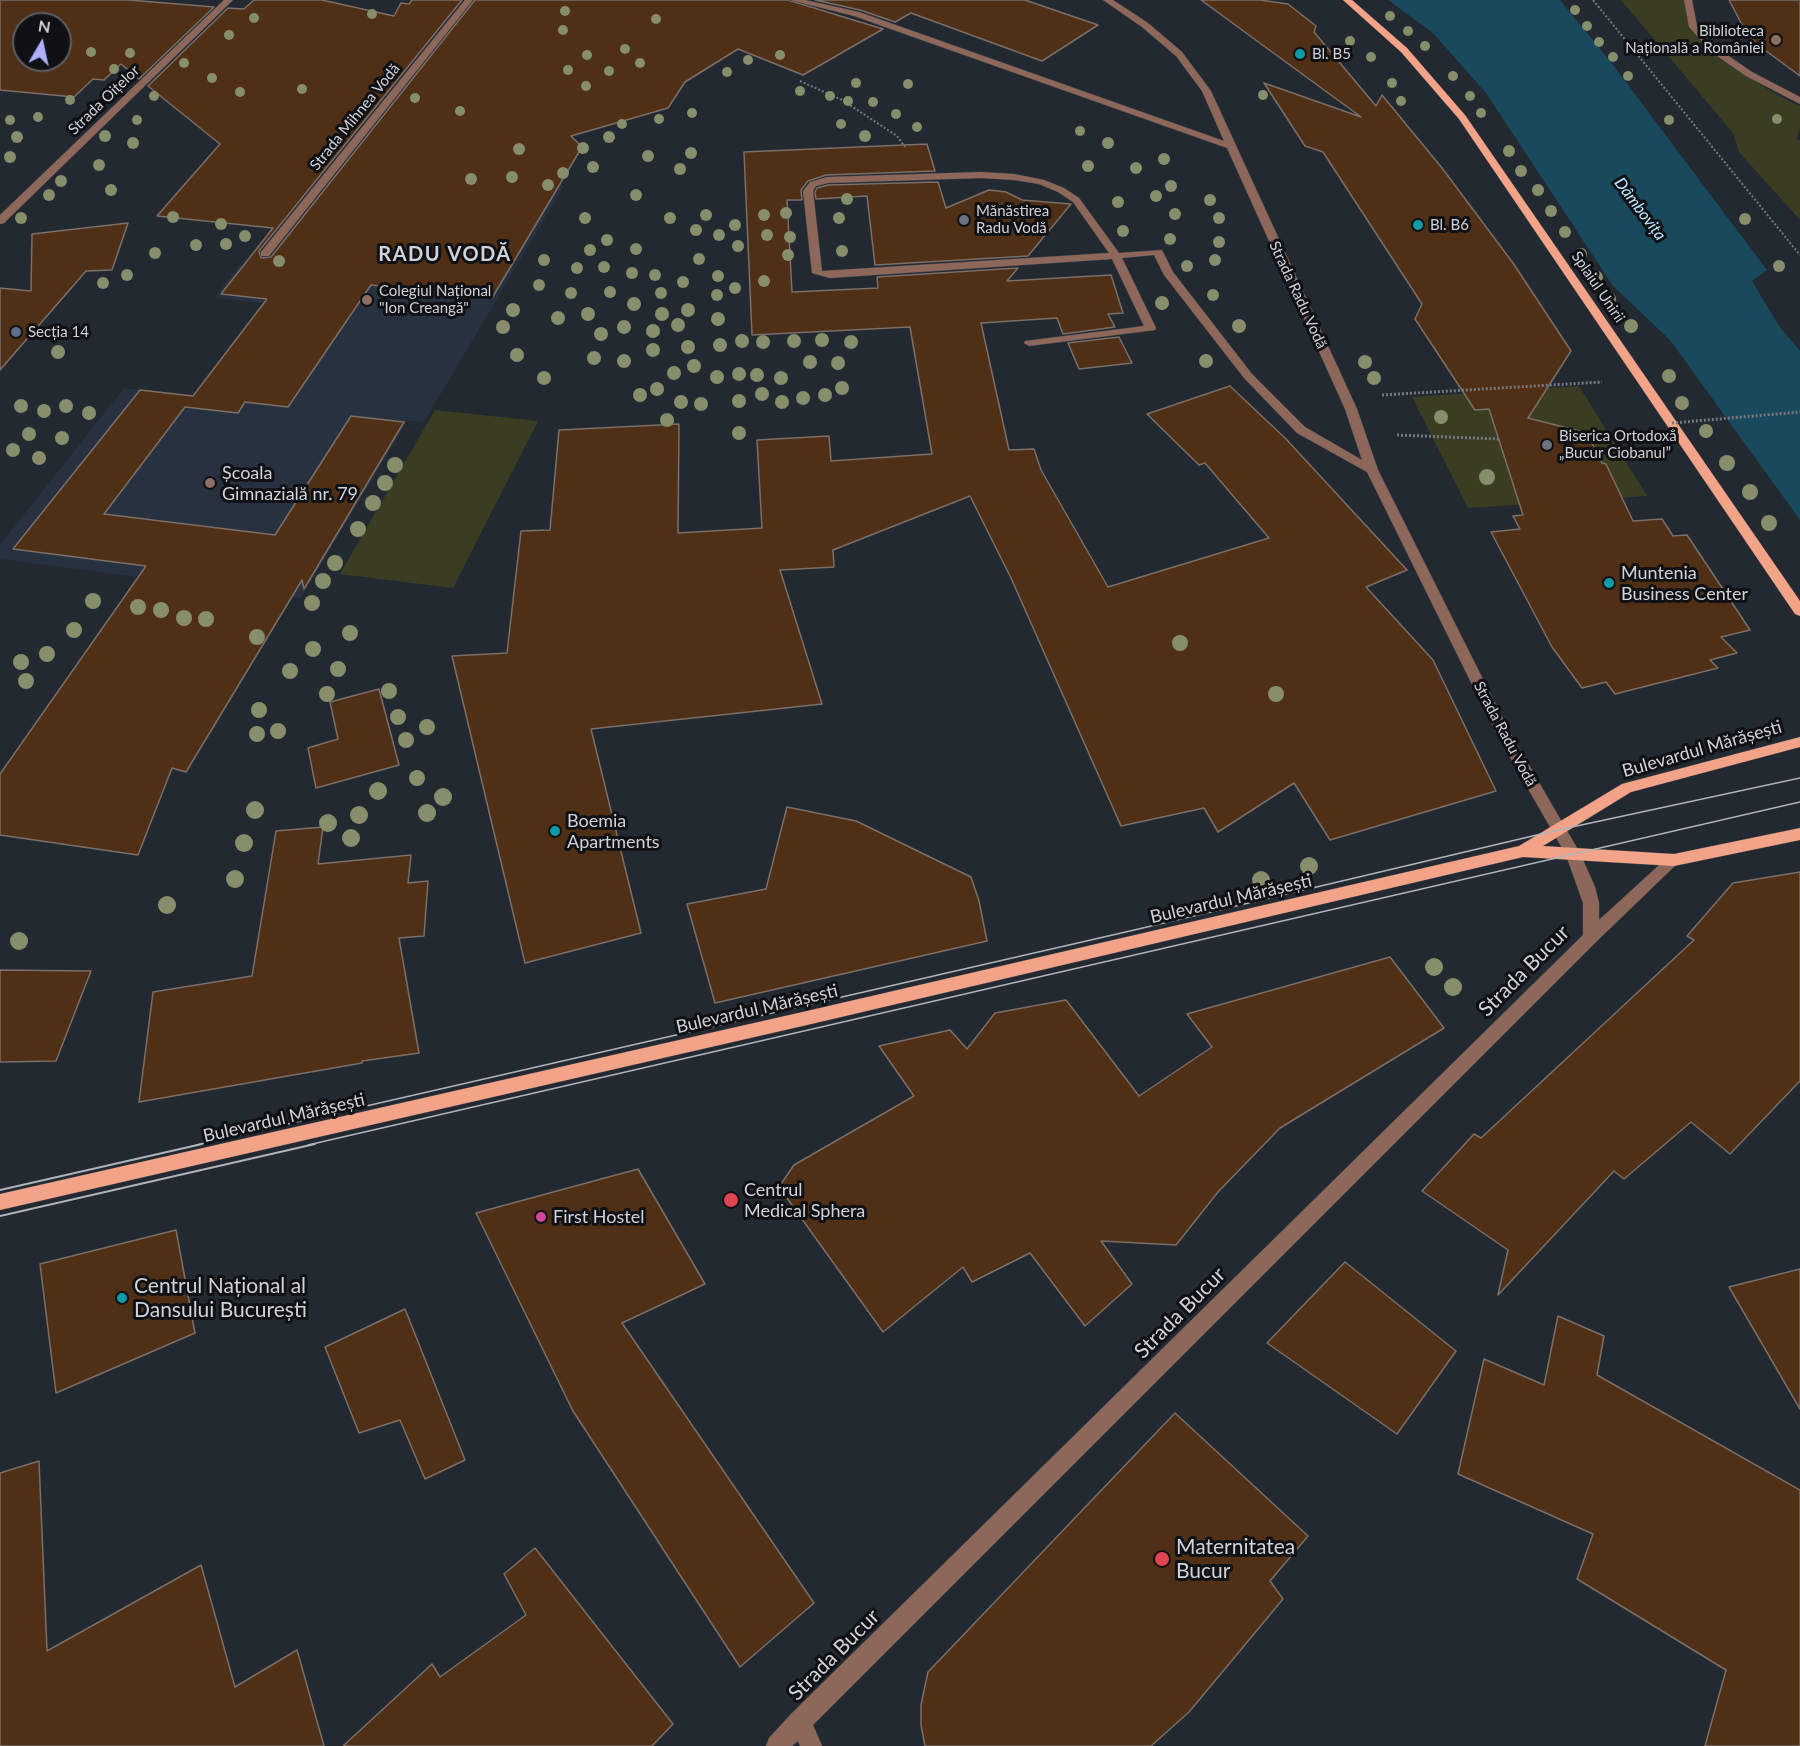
<!DOCTYPE html>
<html>
<head>
<meta charset="utf-8">
<style>
  body { margin:0 }
  #map { position:relative; width:1800px; height:1746px; overflow:hidden; background:#232931; font-family:Lato,sans-serif }
  canvas { display:block }
  .north { position:absolute; left:12px; top:12px; width:60px; height:60px; box-sizing:border-box; background:#0f1115; border:2px solid #5c5e63; border-radius:50%; rotate:9deg; font-size:16px; font-weight:700; line-height:24px; text-align:center; color:#cfd2d8 }
  .north::after { content:''; display:block; margin:auto; width:21px; height:27px; background:#aeaefb; clip-path:polygon(50% 0,100% 100%,50% 72%,0 100%) }
</style>
</head>
<body>
<div id="map">
<canvas width="1800" height="1746"></canvas>
<div class="north">N</div>
</div>
<script>
const context = document.querySelector('canvas').getContext('2d');
context.lineJoin = 'round';
function fillPath(path, color) { context.fillStyle = color; context.fill(path, 'evenodd'); }
const shape = rows => new Path2D(rows.map(r => 'M' + r).join(''));
function strokePath(path, color, width, dash) { context.strokeStyle = color; context.lineWidth = width; context.lineCap = dash ? 'butt' : 'round'; context.setLineDash(dash || []); context.stroke(path); }
function label(font, color, halo, rows, align = 'center') {
  context.font = font + ' Lato,sans-serif'; context.lineWidth = 6; context.setLineDash([]); context.textBaseline = 'middle'; context.strokeStyle = halo; context.fillStyle = color; for (const [text, x, y, turn = 0] of rows) {
    context.save(); context.translate(x, y); context.rotate((+turn || 0) * Math.PI / 180); context.textAlign = isNaN(turn) ? turn : align; if (halo) context.strokeText(text, 0, 0); context.fillText(text, 0, 0); context.restore();
  }
}
fillPath(shape([
  [472,177,564,186,424,422,407,421,301,598,0,559,0,545,124,388,196,395,264,303,214,298,239,265,317,272]
]), '#28313f');
fillPath(shape([
  [1621,0,1684,0,1689,28,1720,60,1779,96,1800,106,1800,129,1796,139,1800,141,1800,220,1739,152,1733,133],
  [1579,386,1647,496,1468,508,1412,397],
  [435,410,538,421,453,588,340,574]
]), '#3b3d23');
fillPath(shape([
  [1388,0,1560,0,1613,65,1767,270,1752,281,1779,326,1800,351,1800,520,1670,340,1613,286,1486,93,1433,33]
]), '#19495c');
const building = shape([
  [0,0,129,0,214,7,139,79,121,64,104,80,93,79,74,97,0,90,0,0],
  [24,24,60,24,60,60,24,60,24,24],
  [254,0,322,0,394,16,401,3,409,4,412,0,462,0,259,251,261,258,271,257,475,0,788,0,883,29,803,75,738,49,685,82,668,108,571,136,582,147,492,298,371,285,288,407,245,402,238,413,185,407,104,514,275,535,351,416,404,422,304,589,302,580,186,772,172,768,138,855,0,835,0,774,146,566,13,549,140,390,193,396,267,299,221,294,273,228,157,216,220,144,148,86,228,8,244,9,254,0],
  [815,0,1025,0,1098,25,1042,61,911,13,895,22,860,10,815,0],
  [1201,0,1260,0,1288,4,1316,26,1314,32,1376,106,1382,95,1442,168,1513,263,1571,351,1528,418,1587,433,1602,463,1606,464,1633,521,1662,519,1673,536,1687,535,1750,630,1721,637,1737,653,1710,660,1718,668,1615,694,1606,682,1582,688,1552,647,1491,532,1520,529,1513,516,1523,515,1489,409,1475,410,1415,319,1422,304,1323,152,1305,146,1264,83,1361,117,1201,0],
  [1729,0,1800,0,1800,76,1758,45,1747,34,1729,0],
  [927,144,935,171,826,175,808,181,801,190,802,200,787,200,792,292,878,288,877,277,1018,268,1007,281,1111,275,1123,313,1108,314,1115,327,1063,334,1057,318,981,323,1009,450,1034,449,1041,470,1108,587,1269,538,1205,463,1199,465,1147,414,1230,386,1286,439,1407,570,1366,587,1433,660,1496,791,1330,840,1294,783,1218,832,1204,808,1121,826,1011,578,970,496,833,550,834,567,780,570,822,704,591,729,641,933,525,963,452,656,507,653,521,531,550,530,559,430,679,424,678,533,762,528,757,440,829,436,831,461,932,454,910,327,752,335,744,152,927,144],
  [938,182,946,208,989,190,1006,192,1022,200,1071,204,1028,256,875,265,867,196,816,199,815,192,817,188,828,185,938,182],
  [128,223,112,270,86,271,0,370,0,288,31,291,32,234,128,223],
  [1119,337,1132,363,1079,369,1068,343,1119,337],
  [379,689,399,765,316,788,308,748,338,739,330,702,379,689],
  [787,807,856,821,971,877,979,901,987,941,715,1003,687,904,766,889,787,807],
  [323,827,318,864,411,855,408,883,428,881,424,936,399,938,419,1053,362,1061,362,1063,139,1102,153,992,252,976,276,831,323,827],
  [1800,872,1800,1081,1730,1154,1691,1122,1624,1179,1614,1171,1498,1295,1508,1250,1422,1191,1474,1134,1481,1138,1694,940,1687,936,1733,883,1800,872],
  [1390,957,1444,1028,1280,1128,1218,1192,1176,1245,1101,1241,1132,1284,1085,1326,1030,1253,972,1282,963,1267,883,1332,779,1187,794,1165,914,1096,879,1046,950,1030,967,1049,995,1013,1066,1000,1139,1096,1212,1047,1187,1014,1390,957],
  [0,970,91,971,56,1061,0,1062,0,970],
  [638,1169,705,1284,622,1323,814,1603,740,1667,573,1411,476,1213,638,1169],
  [176,1230,195,1333,56,1393,40,1264,176,1230],
  [1345,1262,1456,1351,1397,1434,1267,1343,1345,1262],
  [1800,1269,1800,1409,1729,1287,1800,1269],
  [405,1309,465,1460,425,1479,400,1420,359,1433,325,1347,405,1309],
  [1558,1316,1604,1336,1597,1375,1800,1490,1800,1746,1705,1746,1726,1670,1577,1579,1593,1534,1458,1474,1484,1359,1544,1385,1558,1316],
  [1175,1413,1308,1536,1270,1581,1283,1599,1189,1712,1151,1746,925,1746,921,1725,921,1705,928,1672,1175,1413],
  [39,1461,47,1651,201,1565,235,1687,297,1650,324,1746,0,1746,0,1473,39,1461],
  [535,1548,673,1724,652,1746,343,1746,432,1664,440,1677,526,1615,504,1574,535,1548]
]);
fillPath(building, '#4f2f16');
strokePath(building, '#7b6f68', 1.5);
const minor = shape([
  [224,0,233,0,4,223,0,224,0,215,224,0],
  [465,0,473,0,269,256,261,256,261,252,465,0],
  [790,0,805,0,859,12,1224,141,1202,91,1176,56,1142,27,1103,0,1113,0,1148,23,1182,52,1211,91,1357,409,1378,470,1508,729,1580,853,1595,887,1599,903,1599,920,1669,856,1679,856,1681,860,1596,942,813,1725,822,1746,800,1746,798,1741,792,1746,766,1746,769,1738,792,1713,1583,935,1583,903,1566,855,1495,731,1367,472,1297,433,1244,378,1164,275,1154,255,1122,258,1156,328,1155,330,1029,346,1024,343,1025,341,1144,326,1112,259,830,278,812,273,803,191,810,182,827,177,981,172,1014,174,1044,180,1064,188,1079,198,1119,253,1162,250,1173,272,1252,374,1305,427,1362,460,1345,409,1227,148,854,16,790,0],
  [981,178,1014,180,1039,184,1058,192,1073,202,1109,253,822,271,813,191,816,186,828,183,981,178],
  [1684,0,1692,0,1697,26,1717,48,1752,72,1800,97,1800,104,1746,76,1711,52,1689,27,1684,0]
]);
const major = shape([
  [1343,0,1352,0,1407,48,1465,115,1800,601,1800,616,1795,614,1459,119,1401,52,1343,0],
  [1800,737,1800,747,1631,792,1543,846,1674,854,1800,828,1800,840,1674,866,1523,857,807,1025,0,1210,0,1194,807,1011,1519,846,1622,784,1800,737]
]);
strokePath(minor, '#3f444c', 1);
strokePath(major, '#3f444c', 1);
strokePath(shape([
  [1593,0,1800,255],
  [800,81,842,100,897,136,905,147]
]), '#757980', 2, [2, 2]);
strokePath(shape([
  [1382,395,1602,382],
  [1397,435,1499,439]
]), '#757980', 3, [2, 2]);
fillPath(minor, '#8d6759');
fillPath(major, '#f3a488');
strokePath(shape([
  [196,1145,1130,931,1558,830,1800,778],
  [308,1145,1800,802]
]), '#b0b4ba', 1.5);
strokePath(shape([
  [0,1190,202,1144],
  [0,1216,315,1144]
]), '#b0b4ba', 2);
strokePath(shape([
  [1672,423,1800,412]
]), '#757980', 3, [2, 2]);
context.fillStyle = '#878e6b';
for (const [x, y, r] of [
  [1575,10,5],
  [565,11,5],
  [372,14,5],
  [1390,16,5],
  [254,18,5],
  [656,19,5],
  [1587,26,5],
  [563,30,5],
  [1408,31,5],
  [229,35,5],
  [1350,41,5],
  [1599,42,5],
  [1425,46,5],
  [625,49,5],
  [91,52,5],
  [130,53,5],
  [587,55,5],
  [780,55,5],
  [1371,57,5],
  [1613,57,5],
  [748,60,5],
  [184,63,5],
  [640,63,5],
  [114,69,5],
  [568,70,5],
  [609,71,5],
  [727,72,5],
  [1453,76,5],
  [1628,76,5],
  [212,78,5],
  [856,83,5],
  [1392,83,5],
  [908,84,5],
  [586,86,5],
  [302,89,5],
  [800,91,5],
  [240,92,5],
  [1263,95,5],
  [154,96,5],
  [830,96,5],
  [1470,96,5],
  [415,98,5],
  [70,100,5],
  [848,101,5],
  [1401,101,5],
  [873,102,5],
  [460,111,5],
  [692,113,5],
  [1481,113,5],
  [896,114,5],
  [38,117,5],
  [659,119,5],
  [1777,119,5],
  [10,120,5],
  [137,120,5],
  [1669,120,5],
  [622,124,5],
  [841,124,5],
  [917,127,5],
  [1080,131,5],
  [105,136,6],
  [865,136,6],
  [17,137,6],
  [609,137,6],
  [133,143,6],
  [1108,143,6],
  [583,148,6],
  [519,149,6],
  [1509,151,6],
  [691,153,6],
  [648,156,6],
  [10,157,6],
  [1164,159,6],
  [99,165,6],
  [1088,166,6],
  [593,167,6],
  [1136,168,6],
  [680,169,6],
  [1521,171,6],
  [563,173,6],
  [512,177,6],
  [471,179,6],
  [61,181,6],
  [548,185,6],
  [1171,186,6],
  [111,190,6],
  [1538,190,6],
  [49,195,6],
  [636,195,6],
  [1156,196,6],
  [847,199,6],
  [1210,200,6],
  [1118,202,6],
  [1551,211,6],
  [786,213,6],
  [1175,214,6],
  [706,215,6],
  [764,215,6],
  [173,217,6],
  [21,218,6],
  [585,218,6],
  [670,218,6],
  [839,218,6],
  [1219,218,6],
  [1745,219,6],
  [221,224,6],
  [735,225,6],
  [696,230,6],
  [1123,231,6],
  [1565,232,6],
  [719,235,6],
  [767,235,6],
  [245,236,6],
  [790,237,6],
  [1170,239,6],
  [607,240,6],
  [1219,242,6],
  [226,244,6],
  [196,245,6],
  [738,246,6],
  [636,249,6],
  [590,250,6],
  [842,251,6],
  [155,253,6],
  [1581,254,6],
  [788,255,6],
  [699,259,6],
  [544,260,6],
  [1215,260,6],
  [279,261,6],
  [1187,266,6],
  [1779,266,6],
  [604,267,6],
  [577,268,6],
  [632,273,6],
  [127,275,6],
  [655,275,6],
  [718,276,6],
  [1597,277,6],
  [764,281,6],
  [683,282,6],
  [103,283,6],
  [539,285,6],
  [735,288,6],
  [610,292,6],
  [571,293,6],
  [661,293,6],
  [717,295,6],
  [1213,295,6],
  [1609,299,7],
  [1162,303,7],
  [634,304,7],
  [513,310,7],
  [688,310,7],
  [588,314,7],
  [662,314,7],
  [558,318,7],
  [718,319,7],
  [678,325,7],
  [1239,326,7],
  [1631,326,7],
  [503,327,7],
  [624,327,7],
  [653,331,7],
  [601,334,7],
  [822,340,7],
  [742,341,7],
  [794,341,7],
  [763,342,7],
  [851,342,7],
  [720,345,7],
  [688,347,7],
  [653,350,7],
  [58,352,7],
  [517,355,7],
  [594,358,7],
  [624,361,7],
  [1206,361,7],
  [810,362,7],
  [1365,362,7],
  [838,363,7],
  [694,366,7],
  [674,373,7],
  [739,374,7],
  [757,375,7],
  [1669,376,7],
  [717,377,7],
  [544,378,7],
  [781,378,7],
  [1374,378,7],
  [842,388,7],
  [657,389,7],
  [762,394,7],
  [640,395,7],
  [825,395,7],
  [803,398,7],
  [739,401,7],
  [681,402,7],
  [782,402,7],
  [1682,403,7],
  [701,404,7],
  [21,406,7],
  [66,406,7],
  [44,411,7],
  [89,413,7],
  [1441,417,7],
  [667,420,7],
  [1706,431,7],
  [739,433,7],
  [29,434,7],
  [62,438,7],
  [13,450,7],
  [39,458,7],
  [1727,463,8],
  [395,465,8],
  [1487,477,8],
  [385,483,8],
  [1750,492,8],
  [373,503,8],
  [1769,523,8],
  [358,529,8],
  [335,563,8],
  [323,581,8],
  [93,601,8],
  [312,603,8],
  [138,607,8],
  [161,610,8],
  [184,618,8],
  [206,619,8],
  [74,630,8],
  [350,633,8],
  [257,637,8],
  [1180,643,8],
  [313,649,8],
  [47,654,8],
  [21,662,8],
  [338,669,8],
  [290,671,8],
  [26,681,8],
  [389,691,8],
  [327,694,8],
  [1276,694,8],
  [259,710,8],
  [398,717,8],
  [427,727,8],
  [278,731,8],
  [257,734,8],
  [406,740,8],
  [417,778,8],
  [378,791,9],
  [443,797,9],
  [255,810,9],
  [427,813,9],
  [359,815,9],
  [328,823,9],
  [351,838,9],
  [244,843,9],
  [1309,866,9],
  [235,879,9],
  [1261,880,9],
  [167,905,9],
  [19,941,9],
  [1434,967,9],
  [1453,987,9]
]) { context.beginPath(); context.arc(x, y, r, 0, 2 * Math.PI); context.fill(); }
for (const [x, y, r, color] of [
  [1776,40,6,"#8d6e63"],
  [1300,54,6,"#0f9aa8"],
  [964,220,6,"#6b7280"],
  [1418,225,6,"#0f9aa8"],
  [367,300,6,"#8d6e63"],
  [16,332,6,"#5c6f8a"],
  [1547,445,6,"#6b7280"],
  [210,483,6,"#8d6e63"],
  [1609,583,6,"#0f9aa8"],
  [555,831,6,"#0f9aa8"],
  [731,1200,8,"#e0444e"],
  [541,1217,6,"#d1479c"],
  [122,1298,6,"#0f9aa8"],
  [1162,1559,8,"#e0444e"]
]) { const dot = new Path2D(); dot.arc(x, y, r, 0, 2 * Math.PI); context.fillStyle = color; context.fill(dot); strokePath(dot, '#0f1115', 2); }
label('15px', '#cfd2d8', '#0f1115', [
  ["Biblioteca",1764,31,"right"],
  ["Națională a României",1764,48,"right"],
  ["Bl. B5",1312,54],
  ["Mănăstirea",976,211],
  ["Radu Vodă",976,228],
  ["Bl. B6",1430,225],
  ["Colegiul Național",379,291],
  ["\"Ion Creangă\"",379,308],
  ["Secția 14",28,332],
  ["Biserica Ortodoxă",1559,436],
  ["„Bucur Ciobanul”",1559,453]
], 'left');
label('15px', '#cfd2d8', '#0f1115', [
  ["Strada Oițelor",104,100,-44],
  ["Strada Mihnea Vodă",355,117,-51],
  ["Splaiul Unirii",1598,287,56],
  ["Strada Radu Vodă",1298,295,65],
  ["Strada Radu Vodă",1505,734,62]
]);
label('italic 16px', '#bce9fe', '#0f1115', [
  ["Dâmbovița",1640,209,53]
]);
label('18px', '#cfd2d8', '#0f1115', [
  ["Școala",222,473],
  ["Gimnazială nr. 79",222,494],
  ["Muntenia",1621,573],
  ["Business Center",1621,594],
  ["Boemia",567,821],
  ["Apartments",567,842],
  ["Centrul",744,1190],
  ["Medical Sphera",744,1211],
  ["First Hostel",553,1217]
], 'left');
label('18px', '#cfd2d8', '#0f1115', [
  ["Bulevardul Mărășești",1702,749,-16],
  ["Bulevardul Mărășești",1231,899,-13],
  ["Bulevardul Mărășești",757,1009,-13],
  ["Bulevardul Mărășești",284,1118,-13]
]);
context.letterSpacing = '1.5px';
label('bold 20px', '#cfd2d8', '#0f1115', [
  ["RADU VODĂ",445,255]
]);
context.letterSpacing = '0px';
label('21px', '#cfd2d8', '#0f1115', [
  ["Strada Bucur",1524,971,-45],
  ["Strada Bucur",1180,1313,-45],
  ["Strada Bucur",834,1655,-45]
]);
label('21px', '#cfd2d8', '#0f1115', [
  ["Centrul Național al",134,1286],
  ["Dansului București",134,1310],
  ["Maternitatea",1176,1547],
  ["Bucur",1176,1571]
], 'left');
</script>
</body>
</html>
